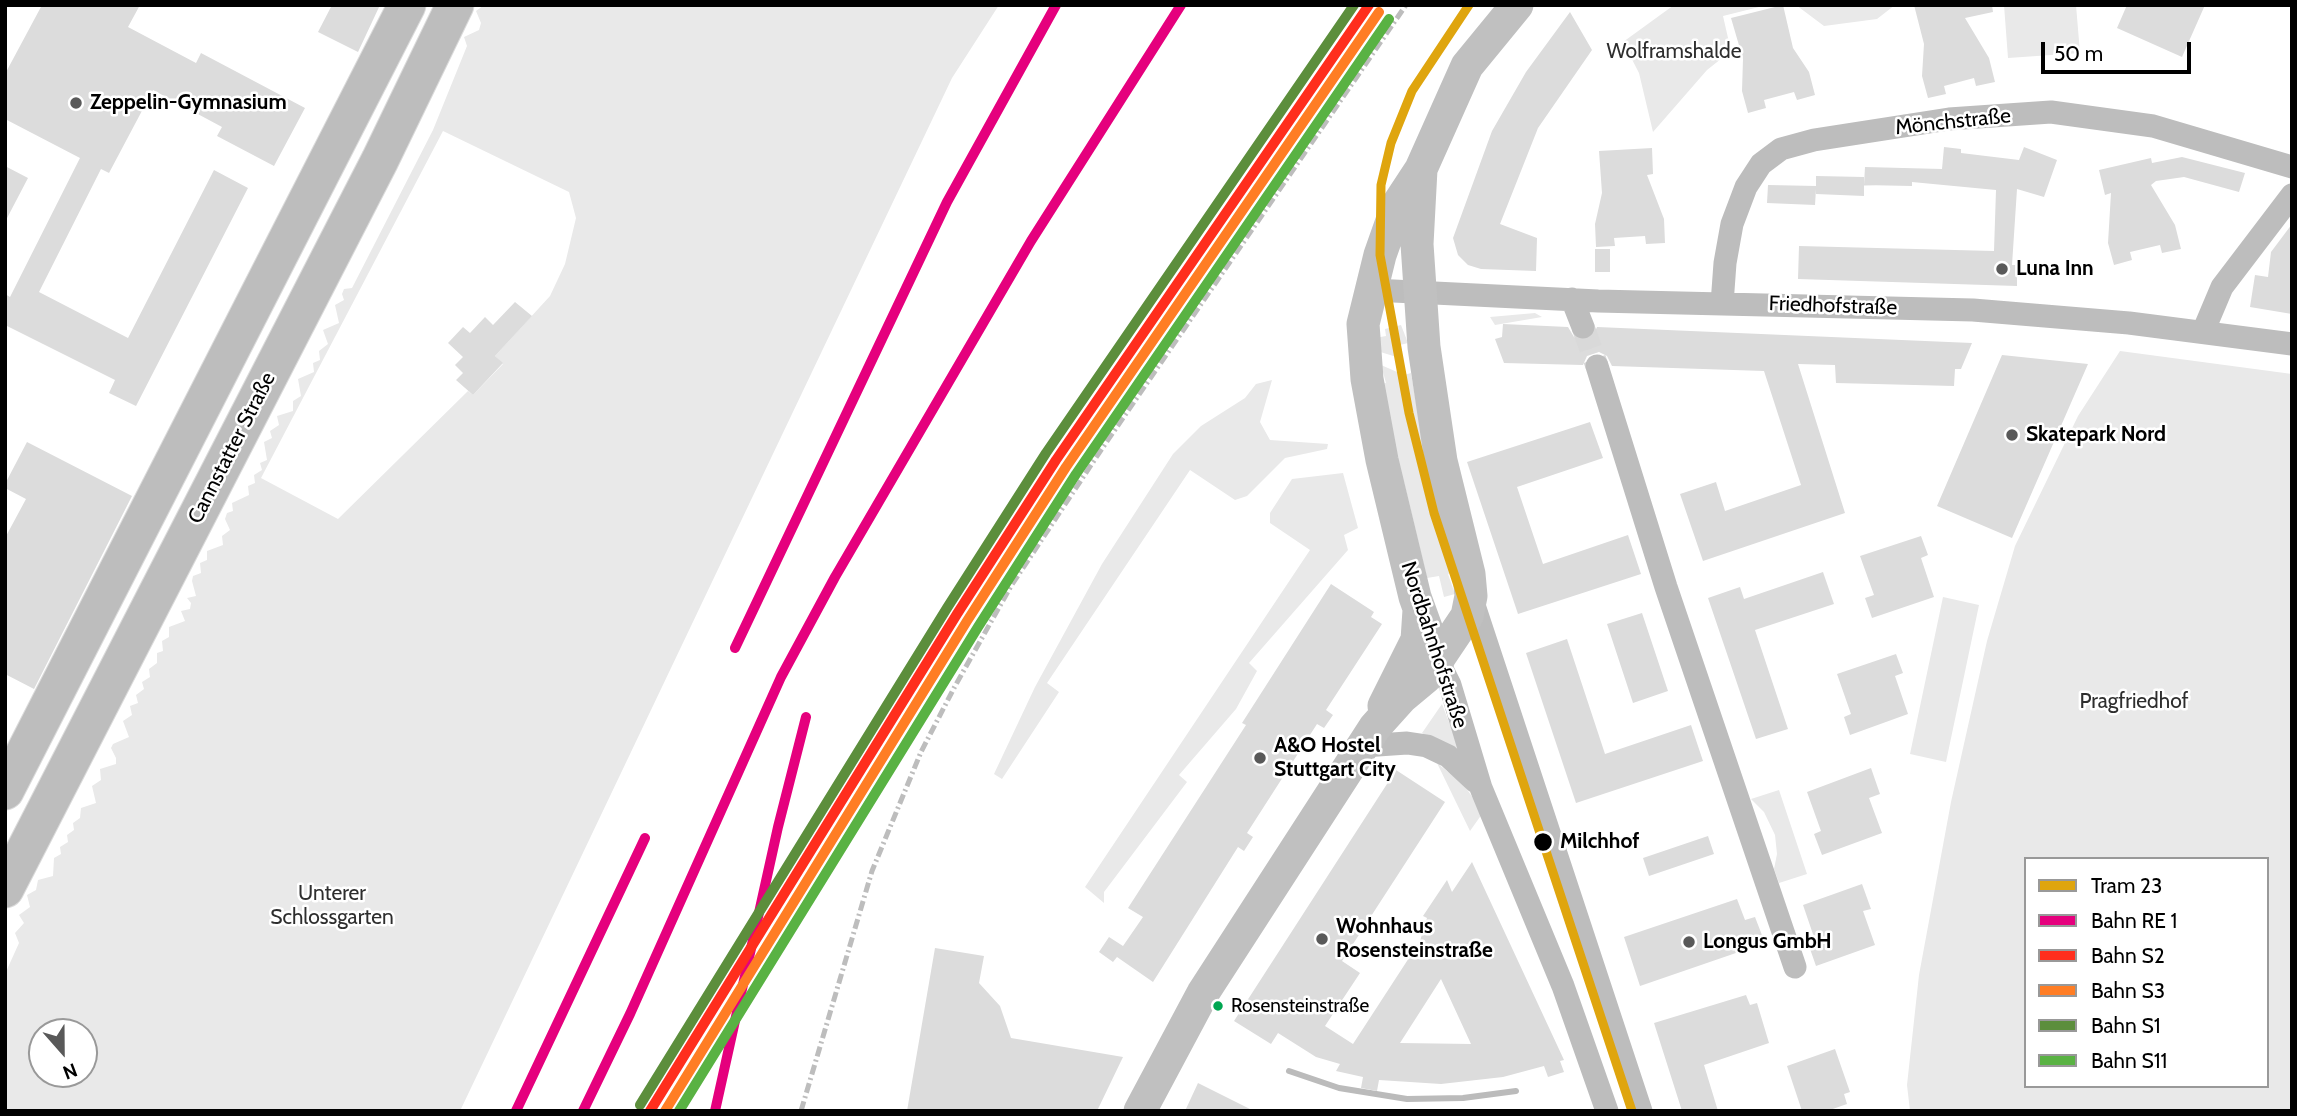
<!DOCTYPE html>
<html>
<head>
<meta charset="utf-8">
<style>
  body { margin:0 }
  #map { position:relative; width:2297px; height:1116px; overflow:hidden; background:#fff; font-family:Cabin,sans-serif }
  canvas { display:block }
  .frame { position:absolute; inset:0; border:7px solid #000; pointer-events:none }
  .legend { position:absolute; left:2024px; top:857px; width:245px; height:231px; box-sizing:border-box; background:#fff; border:2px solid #999; margin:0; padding:9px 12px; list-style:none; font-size:21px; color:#000 }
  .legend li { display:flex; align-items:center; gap:14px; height:35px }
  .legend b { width:35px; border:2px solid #999 }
  .north { position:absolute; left:28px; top:1018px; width:70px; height:70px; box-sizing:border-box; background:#fff; border:2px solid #999; border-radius:50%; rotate:159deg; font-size:19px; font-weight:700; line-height:28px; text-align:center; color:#000 }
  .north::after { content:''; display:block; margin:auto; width:24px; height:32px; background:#595959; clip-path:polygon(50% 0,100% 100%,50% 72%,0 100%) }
  .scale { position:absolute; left:2041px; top:42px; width:150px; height:32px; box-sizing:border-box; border:4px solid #000; border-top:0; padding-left:9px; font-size:21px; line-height:24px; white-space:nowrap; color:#000; -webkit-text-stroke:5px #fff; paint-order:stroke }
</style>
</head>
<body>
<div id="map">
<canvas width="2297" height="1116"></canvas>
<div class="frame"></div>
<ul class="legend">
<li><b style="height:9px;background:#dfa50e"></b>Tram 23</li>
<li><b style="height:9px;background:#e5007d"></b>Bahn RE 1</li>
<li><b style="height:9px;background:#ff2e1d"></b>Bahn S2</li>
<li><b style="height:9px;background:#ff7d24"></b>Bahn S3</li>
<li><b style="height:9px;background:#5c8e3c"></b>Bahn S1</li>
<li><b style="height:9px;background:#59b243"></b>Bahn S11</li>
</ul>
<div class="north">N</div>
<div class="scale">50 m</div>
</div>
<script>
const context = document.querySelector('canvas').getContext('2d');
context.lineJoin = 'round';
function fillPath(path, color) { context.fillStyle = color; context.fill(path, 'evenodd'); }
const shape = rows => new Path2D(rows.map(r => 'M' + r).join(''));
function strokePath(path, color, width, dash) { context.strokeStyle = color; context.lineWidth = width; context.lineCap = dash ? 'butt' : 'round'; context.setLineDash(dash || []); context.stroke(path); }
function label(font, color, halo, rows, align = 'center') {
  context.font = font + ' Cabin,sans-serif'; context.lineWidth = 5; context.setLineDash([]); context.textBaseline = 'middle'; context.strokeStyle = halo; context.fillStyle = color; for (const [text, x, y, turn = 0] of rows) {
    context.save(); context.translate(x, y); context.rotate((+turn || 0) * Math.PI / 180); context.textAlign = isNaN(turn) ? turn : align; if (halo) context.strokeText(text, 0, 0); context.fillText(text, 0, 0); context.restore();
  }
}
fillPath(shape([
  [484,5,999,5,952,78,460,1111,5,1111,5,974,19,943,15,933,24,923,19,915,30,907,27,895,36,890,38,880,53,876,54,858,61,854,60,847,68,842,67,835,74,830,73,823,80,818,81,808,96,803,92,786,101,780,100,769,116,764,116,758,111,748,113,744,129,737,123,721,132,715,130,706,138,703,136,695,144,689,142,682,150,677,149,669,157,663,157,653,163,651,162,641,169,637,169,627,185,621,181,611,190,609,191,603,187,598,196,596,192,581,193,576,201,573,200,563,207,560,207,551,223,545,222,536,230,530,225,519,227,513,233,511,232,503,249,495,248,486,255,483,254,475,262,470,260,463,267,460,264,442,272,438,270,431,279,425,277,416,293,411,293,401,301,396,298,379,314,372,313,363,320,360,319,351,328,344,323,330,339,323,335,305,344,300,342,294,344,289,352,288,433,130,467,46,464,37,479,30,481,23,476,11],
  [443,131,569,192,576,218,565,264,550,296,495,356,503,364,473,395,468,391,338,519,261,478],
  [42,1032,84,1032,84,1074,42,1074],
  [1674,5,1767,5,1723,16,1731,51,1707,70,1653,132,1639,73,1623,42],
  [1796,5,1895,5,1877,19,1824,26],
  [2004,5,2076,5,2080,53,2008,58],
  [1535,313,1542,317,1495,325,1490,317],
  [1401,325,1408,343,1400,345,1403,359,1374,350,1375,338,1386,336,1385,329],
  [2120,351,2292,374,2292,1111,1910,1111,1907,1085,1919,975,1951,802,1987,641,2015,546,2078,416],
  [2026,859,2267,859,2267,1086,2026,1086],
  [1381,365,1404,375,1411,373,1429,478,1457,570,1448,574,1455,594,1444,597,1439,576,1427,578,1404,482,1390,452,1378,385,1386,383],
  [1272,380,1260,422,1270,440,1328,444,1327,449,1285,458,1247,496,1235,500,1190,470,1047,683,1059,692,1002,779,994,774,1035,687,1102,564,1173,454,1201,426,1245,398,1256,384],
  [1343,473,1358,528,1344,535,1348,550,1249,663,1257,671,1236,709,1179,775,1187,782,1104,892,1104,903,1085,887,1310,550,1270,523,1270,513,1292,479],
  [1943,597,1979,605,1946,762,1910,754],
  [1442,704,1464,761,1422,733],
  [1437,763,1463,784,1476,802,1482,814,1470,831],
  [1779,790,1807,874,1779,883,1774,869,1777,854,1775,835,1764,812,1751,799]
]), '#e9e9e9');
strokePath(shape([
  [1289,1071,1339,1088,1407,1099,1463,1098,1516,1091]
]), '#bbb', 6);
fillPath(shape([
  [42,5,140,5,128,27,196,63,201,53,305,108,274,166,217,136,222,127,153,90,109,173,101,169,39,292,128,338,214,170,248,188,136,406,109,393,115,380,5,325,5,294,10,297,80,158,5,119,5,74],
  [332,5,380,5,358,52,318,32],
  [1783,5,1793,48,1809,72,1815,95,1797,100,1794,92,1764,100,1766,108,1748,113,1742,91,1743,59,1731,18],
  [1914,5,1992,5,1993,12,1965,18,1989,58,1995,82,1976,86,1974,78,1944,86,1946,94,1928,98,1922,76,1924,44],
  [2127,5,2205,5,2182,57,2117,28],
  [1570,12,1592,50,1538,128,1500,224,1537,238,1536,271,1481,269,1468,265,1458,255,1453,238,1492,131,1526,72],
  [1944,147,1961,149,1961,153,2019,160,2024,147,2057,160,2044,197,2017,189,2012,265,2017,265,2017,286,1798,279,1799,246,1994,251,1996,190,1912,182,1912,186,1864,185,1865,167,1942,169],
  [1652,148,1653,174,1647,175,1664,219,1665,243,1646,244,1645,236,1614,238,1615,246,1596,247,1595,224,1602,193,1599,151],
  [2182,157,2245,173,2239,192,2184,177,2156,181,2151,185,2175,225,2181,249,2162,253,2160,245,2130,252,2132,260,2114,265,2108,243,2111,193,2105,195,2099,170,2151,158,2152,163],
  [5,166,28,178,5,222],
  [1816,176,1864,177,1864,196,1816,194,1816,189,1815,205,1767,203,1768,185,1816,186],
  [2292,224,2292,314,2250,307,2255,275,2268,277,2271,252],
  [1595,249,1610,249,1610,272,1595,272],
  [515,302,532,316,495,356,503,363,473,395,456,380,463,373,455,365,463,357,448,343,463,327,470,333,485,317,493,325],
  [1503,324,1568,327,1574,337,1582,341,1593,336,1597,327,1972,343,1961,369,1955,369,1954,386,1836,383,1835,365,1798,364,1845,513,1703,561,1680,494,1716,482,1725,511,1801,485,1764,371,1612,366,1607,356,1599,352,1587,356,1583,365,1504,363,1495,339,1502,337],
  [2002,355,2088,364,2012,538,1937,506],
  [1590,422,1603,458,1517,487,1543,564,1628,535,1641,574,1518,614,1467,462],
  [27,442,132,496,34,689,5,674,5,538,26,499,5,488,5,484],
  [1921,536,1928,555,1921,558,1934,597,1872,618,1865,598,1874,595,1860,556],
  [1823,572,1834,604,1755,630,1788,729,1756,739,1708,598,1740,587,1744,599],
  [1331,584,1374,612,1371,617,1382,624,1326,710,1333,715,1324,728,1317,724,1247,833,1253,837,1244,851,1238,847,1153,982,1117,957,1113,962,1099,952,1109,937,1123,946,1143,917,1128,908,1246,725,1242,723],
  [1642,613,1668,691,1633,703,1607,624],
  [1567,639,1605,754,1691,725,1703,761,1576,803,1526,653],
  [1896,654,1903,673,1895,676,1908,714,1850,735,1844,717,1851,714,1837,674],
  [1871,768,1880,794,1869,798,1882,833,1822,855,1814,834,1821,831,1807,792],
  [1396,770,1445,802,1342,961,1360,973,1325,1026,1353,1044,1420,941,1427,918,1423,916,1447,880,1452,892,1472,862,1564,1060,1560,1061,1564,1072,1548,1077,1544,1066,1503,1077,1441,1084,1379,1080,1377,1091,1361,1088,1363,1077,1336,1071,1340,1064,1316,1057,1278,1033,1271,1044,1234,1021],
  [1441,979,1471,1044,1400,1043],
  [1708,836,1714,854,1649,876,1643,858],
  [1862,884,1871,909,1863,911,1875,945,1816,966,1809,946,1816,943,1803,905],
  [1737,899,1745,920,1755,917,1765,943,1640,986,1624,937],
  [935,948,984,956,979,983,1000,1006,1011,1038,1123,1057,1097,1111,907,1111],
  [1746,995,1750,1005,1757,1003,1769,1043,1704,1065,1718,1111,1682,1111,1654,1023],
  [1835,1049,1850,1092,1844,1094,1847,1104,1827,1111,1802,1111,1787,1066],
  [1198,1083,1254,1111,1185,1111]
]), '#dcdcdc');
strokePath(shape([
  [1583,327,1597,366]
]), '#d9d9d9', 23, [23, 11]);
const primary = shape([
  [5,791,407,5],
  [5,889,380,160,455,5]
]);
strokePath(primary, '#dbdbdb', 39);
strokePath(shape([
  [1373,290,1598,301,1973,310,2129,323,2292,344],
  [1572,299,1583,327],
  [1722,304,1725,263,1732,224,1746,187,1761,164,1781,149,1814,140,1949,119,2051,112,2153,126,2292,167],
  [2203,332,2222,287,2292,195],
  [1597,366,1666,587,1795,967],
  [1471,596,1641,1111],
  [1438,661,1450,685,1481,788,1563,986,1607,1111],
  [1363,746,1407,743,1427,746,1448,756,1476,782]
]), '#bdbdbd', 23);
strokePath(shape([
  [1438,661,1415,597,1382,460,1367,379,1363,324,1380,255,1398,204,1421,169,1467,66,1517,5],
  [1384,706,1417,640,1419,610],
  [1140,1111,1203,993,1375,727,1402,697,1426,677,1467,616,1471,596,1469,574,1441,461,1424,347,1417,244,1421,169]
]), '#c0c0c0', 33);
strokePath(primary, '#bdbdbd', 37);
strokePath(shape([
  [801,1111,872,871,921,752,954,688,1011,586,1099,453,1406,5]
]), '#bdbdbd', 5, [10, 3.5, 2, 3.5]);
strokePath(shape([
  [735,648,947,202,1056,5],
  [516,1111,645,838],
  [583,1111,630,1014,781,677,835,577,1031,241,1181,5],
  [715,1111,778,827,806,717]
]), '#e5007d', 10);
strokePath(shape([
  [650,1111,957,614,1056,460,1369,5]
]), '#ff2e1d', 10);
strokePath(shape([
  [665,1111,967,621,1066,467,1379,12]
]), '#ff7d24', 10);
strokePath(shape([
  [640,1105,947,608,1046,453,1354,5]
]), '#5c8e3c', 10);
strokePath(shape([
  [679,1111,978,627,1076,474,1389,19]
]), '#59b243', 10);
strokePath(shape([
  [1469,5,1412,91,1391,143,1381,185,1380,255,1409,413,1434,513,1632,1111]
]), '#dfa50e', 9);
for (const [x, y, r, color] of [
  [76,103,7,"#595959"],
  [2002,269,7,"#595959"],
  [2012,435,7,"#595959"],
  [1260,758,7,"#595959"],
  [1543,842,10,"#000"],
  [1322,939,7,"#595959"],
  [1689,942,7,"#595959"],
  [1218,1006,6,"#00a651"]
]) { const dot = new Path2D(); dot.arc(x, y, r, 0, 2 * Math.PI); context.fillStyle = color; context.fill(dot); strokePath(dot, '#fff', 2.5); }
label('19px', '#000', '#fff', [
  ["Rosensteinstraße",1231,1006]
], 'left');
label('21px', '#2e2e2e', '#fff', [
  ["Wolframshalde",1674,52],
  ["Pragfriedhof",2134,702],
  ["Unterer",332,894],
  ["Schlossgarten",332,918]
]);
label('bold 21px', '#000', '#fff', [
  ["Zeppelin-Gymnasium",90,103],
  ["Luna Inn",2016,269],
  ["Skatepark Nord",2026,435],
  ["A&O Hostel",1274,746],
  ["Stuttgart City",1274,770],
  ["Wohnhaus",1336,927],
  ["Rosensteinstraße",1336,951],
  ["Longus GmbH",1703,942]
], 'left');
label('21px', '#000', '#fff', [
  ["Mönchstraße",1953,122,-6],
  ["Friedhofstraße",1833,306,2],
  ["Cannstatter Straße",232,448,-63],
  ["Nordbahnhofstraße",1434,645,72]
]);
label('bold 21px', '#000', '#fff', [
  ["Milchhof",1560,842]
], 'left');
</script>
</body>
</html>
